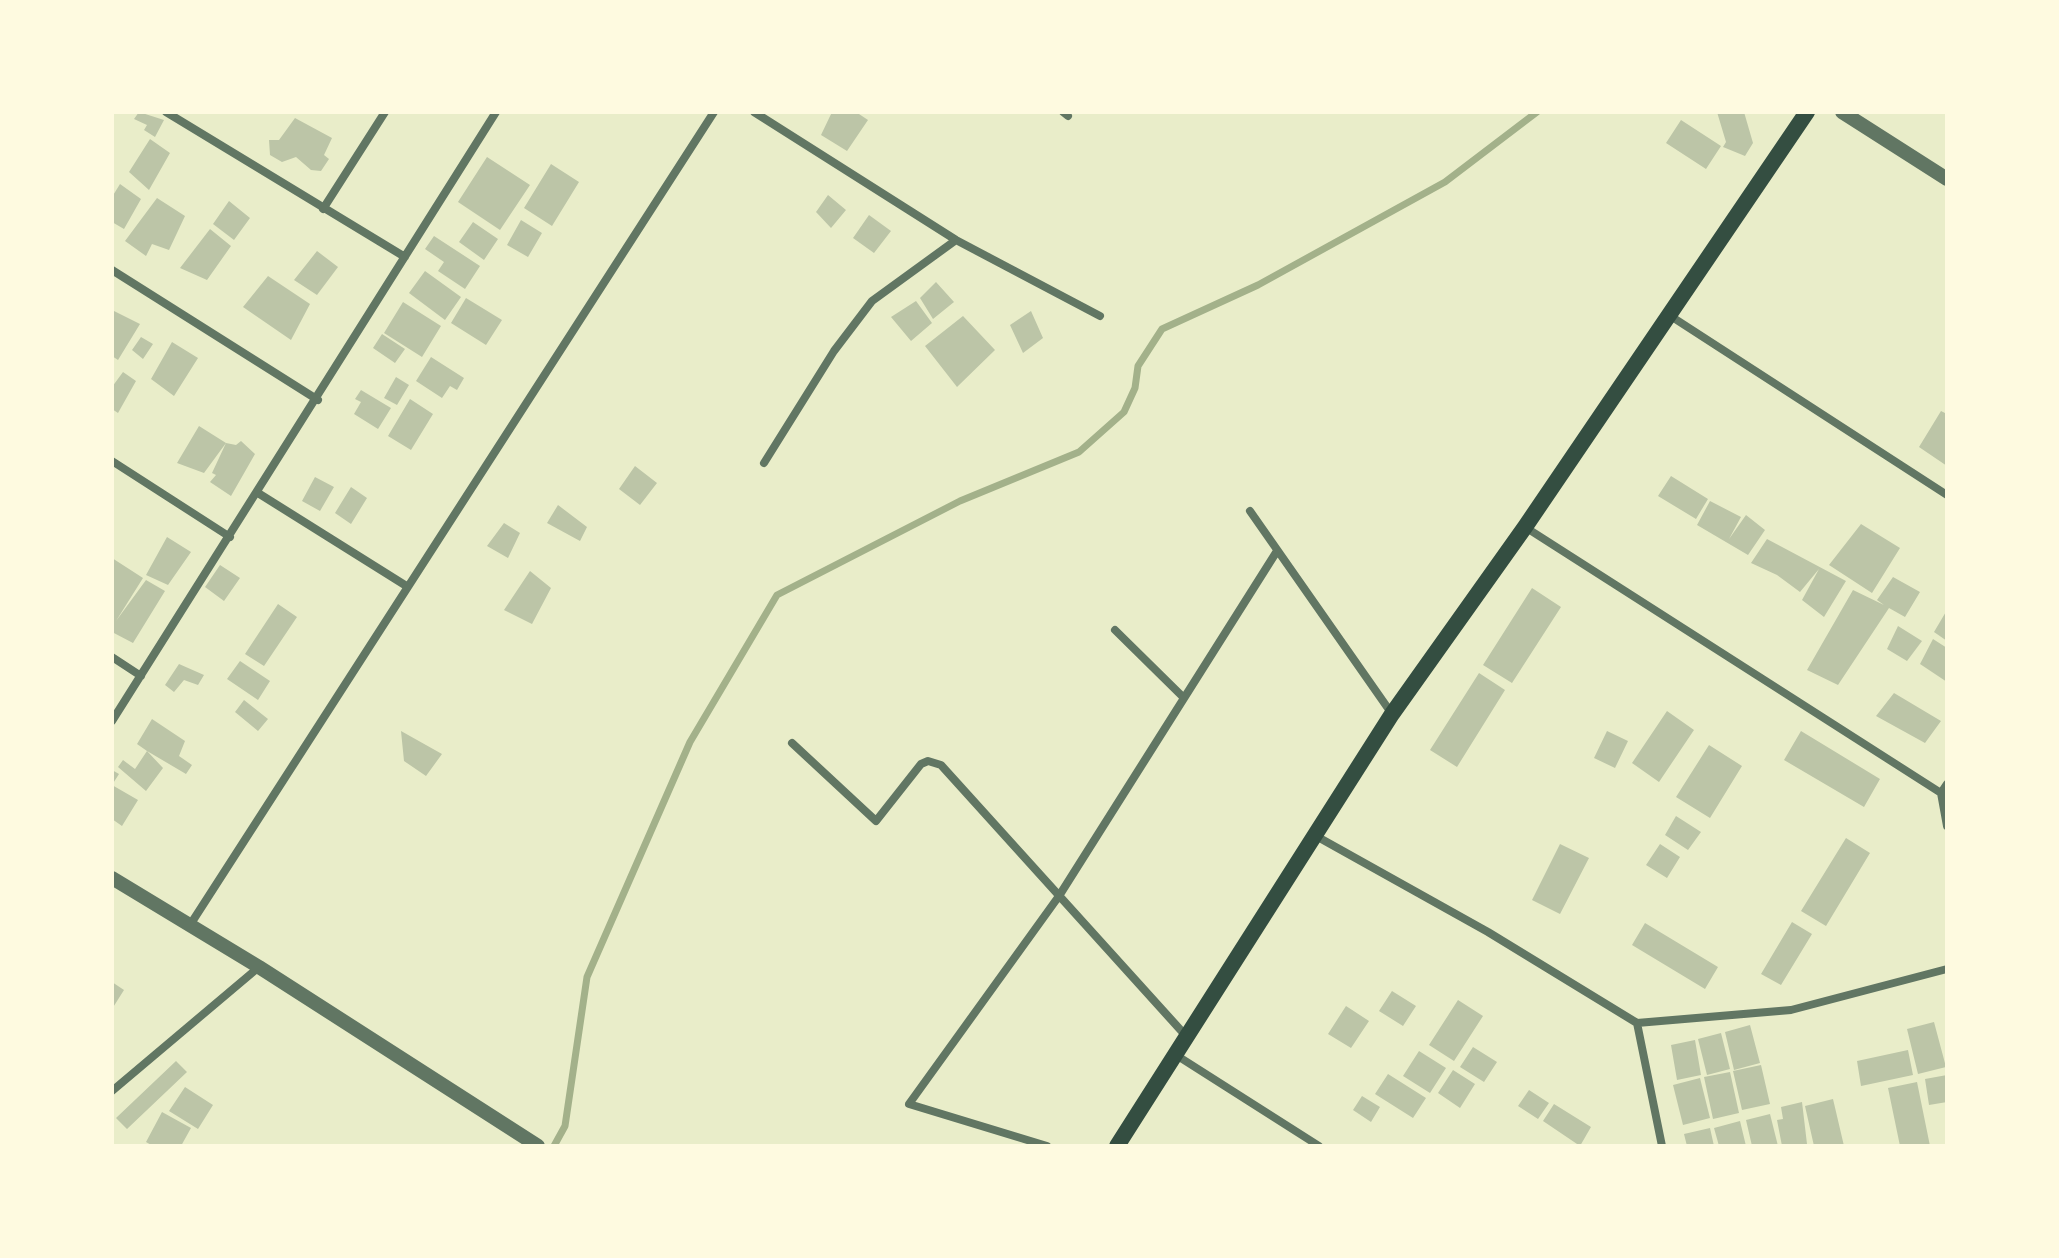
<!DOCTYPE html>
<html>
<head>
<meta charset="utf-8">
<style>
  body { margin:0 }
  #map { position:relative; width:2059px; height:1258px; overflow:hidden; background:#e9edc9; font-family:"Noto Sans",sans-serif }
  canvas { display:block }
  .frame { position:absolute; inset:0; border:114px solid #fefae0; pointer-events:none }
</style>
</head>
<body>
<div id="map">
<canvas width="2059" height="1258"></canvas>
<div class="frame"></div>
</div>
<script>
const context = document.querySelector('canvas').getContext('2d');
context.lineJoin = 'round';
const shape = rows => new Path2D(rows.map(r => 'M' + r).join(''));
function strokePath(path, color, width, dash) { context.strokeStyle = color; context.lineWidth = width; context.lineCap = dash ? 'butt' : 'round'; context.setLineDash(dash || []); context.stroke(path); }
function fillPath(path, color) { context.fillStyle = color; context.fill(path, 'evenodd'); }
strokePath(shape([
  [554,1146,565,1126,587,977,690,742,777,595,960,501,1079,452,1124,412,1135,388,1138,366,1162,329,1258,285,1445,182,1537,112]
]), '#a3b18a', 7);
fillPath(shape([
  [139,112,164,120,155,137,144,130,147,125,134,119],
  [832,112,856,112,868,120,847,151,821,135],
  [1717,112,1744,112,1753,143,1745,156,1723,147,1726,142],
  [295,118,332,138,324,155,329,159,321,171,311,170,296,157,282,162,270,155,269,140,279,140],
  [1681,120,1721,146,1706,169,1666,143],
  [150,139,170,153,149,190,129,172],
  [487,157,530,185,500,230,458,202],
  [551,164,579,182,552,226,524,208],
  [120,184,141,199,124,229,112,222,112,197],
  [828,195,846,210,831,228,816,212],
  [157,198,185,216,169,250,152,244,146,256,125,241],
  [229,201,250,218,234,240,213,224],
  [869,215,891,231,874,253,853,238],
  [521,220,542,233,528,257,507,245],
  [473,222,498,239,484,260,459,242],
  [210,229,231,246,207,280,180,268],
  [434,236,480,266,465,289,438,271,444,262,425,249],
  [317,251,338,267,317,295,294,280],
  [425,271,461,297,445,320,409,293],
  [268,276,310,304,291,340,243,307],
  [936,282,954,302,933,319,920,298],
  [466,298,502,320,486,345,451,323],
  [916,301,932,323,911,341,891,317],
  [403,302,441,326,422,357,384,333],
  [114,311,140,324,118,360,112,356],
  [1031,311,1043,338,1023,353,1010,325],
  [963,316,995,350,957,387,925,346],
  [382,334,405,349,395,363,373,348],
  [141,337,153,344,143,359,132,350],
  [172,342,198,358,174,396,151,379],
  [431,357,464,378,457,390,450,386,442,398,416,381],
  [123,372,136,381,118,413,112,409,112,387],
  [396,377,409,385,397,405,384,398],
  [361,390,391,408,378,429,354,414,361,402,355,399],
  [410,399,433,414,411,450,388,436],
  [1941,411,1947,414,1947,466,1919,447],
  [199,426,226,443,204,473,177,463],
  [241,441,255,454,231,496,210,482,216,475,212,473,226,443,236,445],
  [635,466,657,483,640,505,619,489],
  [1671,476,1708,499,1696,519,1658,496],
  [315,477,334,487,320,511,302,501],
  [351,487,367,498,351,524,335,513],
  [1710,501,1741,517,1729,539,1746,515,1765,530,1748,555,1697,525],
  [558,505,587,527,580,541,547,523],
  [504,523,520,533,508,558,487,546],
  [1861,524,1900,548,1872,593,1829,565],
  [167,537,191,552,168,585,146,575],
  [1767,539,1846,581,1824,617,1802,600,1819,569,1800,592,1777,575,1751,563],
  [112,558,143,578,116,621,146,580,165,591,133,643,112,632],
  [220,565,240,578,224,601,205,587],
  [530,571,551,588,532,624,504,610],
  [1893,577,1920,592,1905,617,1889,608,1838,685,1807,670,1853,590,1884,605,1877,600],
  [1532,588,1561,607,1512,683,1483,665],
  [278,604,297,617,264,666,245,654],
  [1947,610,1947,641,1934,632],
  [1898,626,1922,641,1907,661,1887,649],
  [1933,639,1947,648,1947,682,1920,664],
  [240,661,270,681,258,700,227,679],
  [179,664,204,675,198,685,184,680,174,692,165,685],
  [1479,673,1505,690,1457,767,1430,750],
  [1894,693,1941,721,1925,743,1876,716],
  [244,700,268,719,258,731,235,712],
  [1667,711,1694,730,1659,782,1632,763],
  [152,719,185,741,179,756,192,765,186,774,147,751,163,768,146,791,118,767,123,760,135,769,147,751,137,744],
  [401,731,442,754,426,776,404,761],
  [1607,731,1628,741,1615,768,1594,758],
  [1801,731,1880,779,1864,807,1784,760],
  [1709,745,1742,766,1710,818,1676,797],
  [112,770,119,774,112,785,138,800,122,826,112,819],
  [1676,816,1701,832,1688,850,1665,835],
  [1846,838,1870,853,1826,926,1801,911],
  [1560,844,1589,858,1560,914,1532,900],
  [1660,844,1680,857,1667,878,1646,865],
  [1792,922,1812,934,1781,985,1761,974],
  [1645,923,1718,967,1705,989,1632,945],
  [112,982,124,990,112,1009],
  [1392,991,1416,1006,1403,1026,1379,1011],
  [1458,1000,1483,1016,1454,1061,1429,1045],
  [1346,1006,1369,1021,1351,1048,1328,1034],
  [1934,1022,1946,1067,1918,1074,1907,1029],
  [1750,1025,1760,1063,1734,1070,1725,1032],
  [1721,1033,1730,1069,1707,1075,1698,1039],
  [1695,1040,1701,1075,1677,1080,1671,1045],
  [1473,1047,1497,1062,1484,1082,1460,1067],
  [1908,1050,1913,1075,1861,1086,1857,1061],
  [1419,1051,1446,1068,1430,1093,1403,1076],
  [176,1061,187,1072,127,1129,116,1118],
  [1761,1065,1770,1104,1742,1110,1733,1071],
  [1453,1070,1475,1084,1460,1108,1438,1093],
  [1730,1072,1739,1113,1713,1119,1704,1077],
  [1388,1074,1426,1098,1413,1118,1375,1094],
  [1947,1075,1947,1102,1929,1105,1925,1079],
  [1700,1078,1710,1118,1683,1125,1673,1085],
  [1917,1082,1930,1146,1900,1146,1888,1088],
  [185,1087,213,1105,198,1129,169,1111],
  [1529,1090,1549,1103,1538,1119,1518,1106],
  [1362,1096,1380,1107,1371,1122,1353,1110],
  [1833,1099,1844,1146,1814,1146,1805,1106],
  [1802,1102,1807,1144,1782,1146,1777,1120,1783,1119,1781,1107],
  [1554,1104,1591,1127,1580,1146,1543,1121],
  [162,1112,191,1128,181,1146,153,1146,146,1142],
  [1770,1114,1778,1146,1752,1146,1746,1120],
  [1740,1121,1746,1146,1719,1146,1714,1128],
  [1710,1128,1714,1146,1687,1146,1684,1134]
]), '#bcc5a7');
strokePath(shape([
  [166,112,405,257],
  [754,112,956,240,1100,316],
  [1063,112,1068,116],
  [323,209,385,112],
  [112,270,318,400],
  [1669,315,1947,495],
  [112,461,230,537],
  [764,463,834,351,872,301,956,240],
  [258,493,408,587],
  [1250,511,1392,714],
  [1525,527,1941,793],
  [1115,630,1183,697],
  [112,657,141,676],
  [112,721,496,112],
  [792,743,876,821,921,764,928,761,941,765,1186,1036],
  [1947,784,1941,793,1947,826],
  [1316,836,1488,932,1637,1023,1791,1010,1947,969],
  [190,925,714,112],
  [1637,1023,1662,1146],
  [1176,1055,1319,1146],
  [112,1091,259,967],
  [1047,1146,909,1104,1059,896,1277,551]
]), '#617663', 8);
strokePath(shape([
  [1842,112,1947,179],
  [112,878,259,967,538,1146]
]), '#617663', 14);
strokePath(shape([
  [1117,1146,1392,714,1525,527,1807,112]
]), '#344e41', 16);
</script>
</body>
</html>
